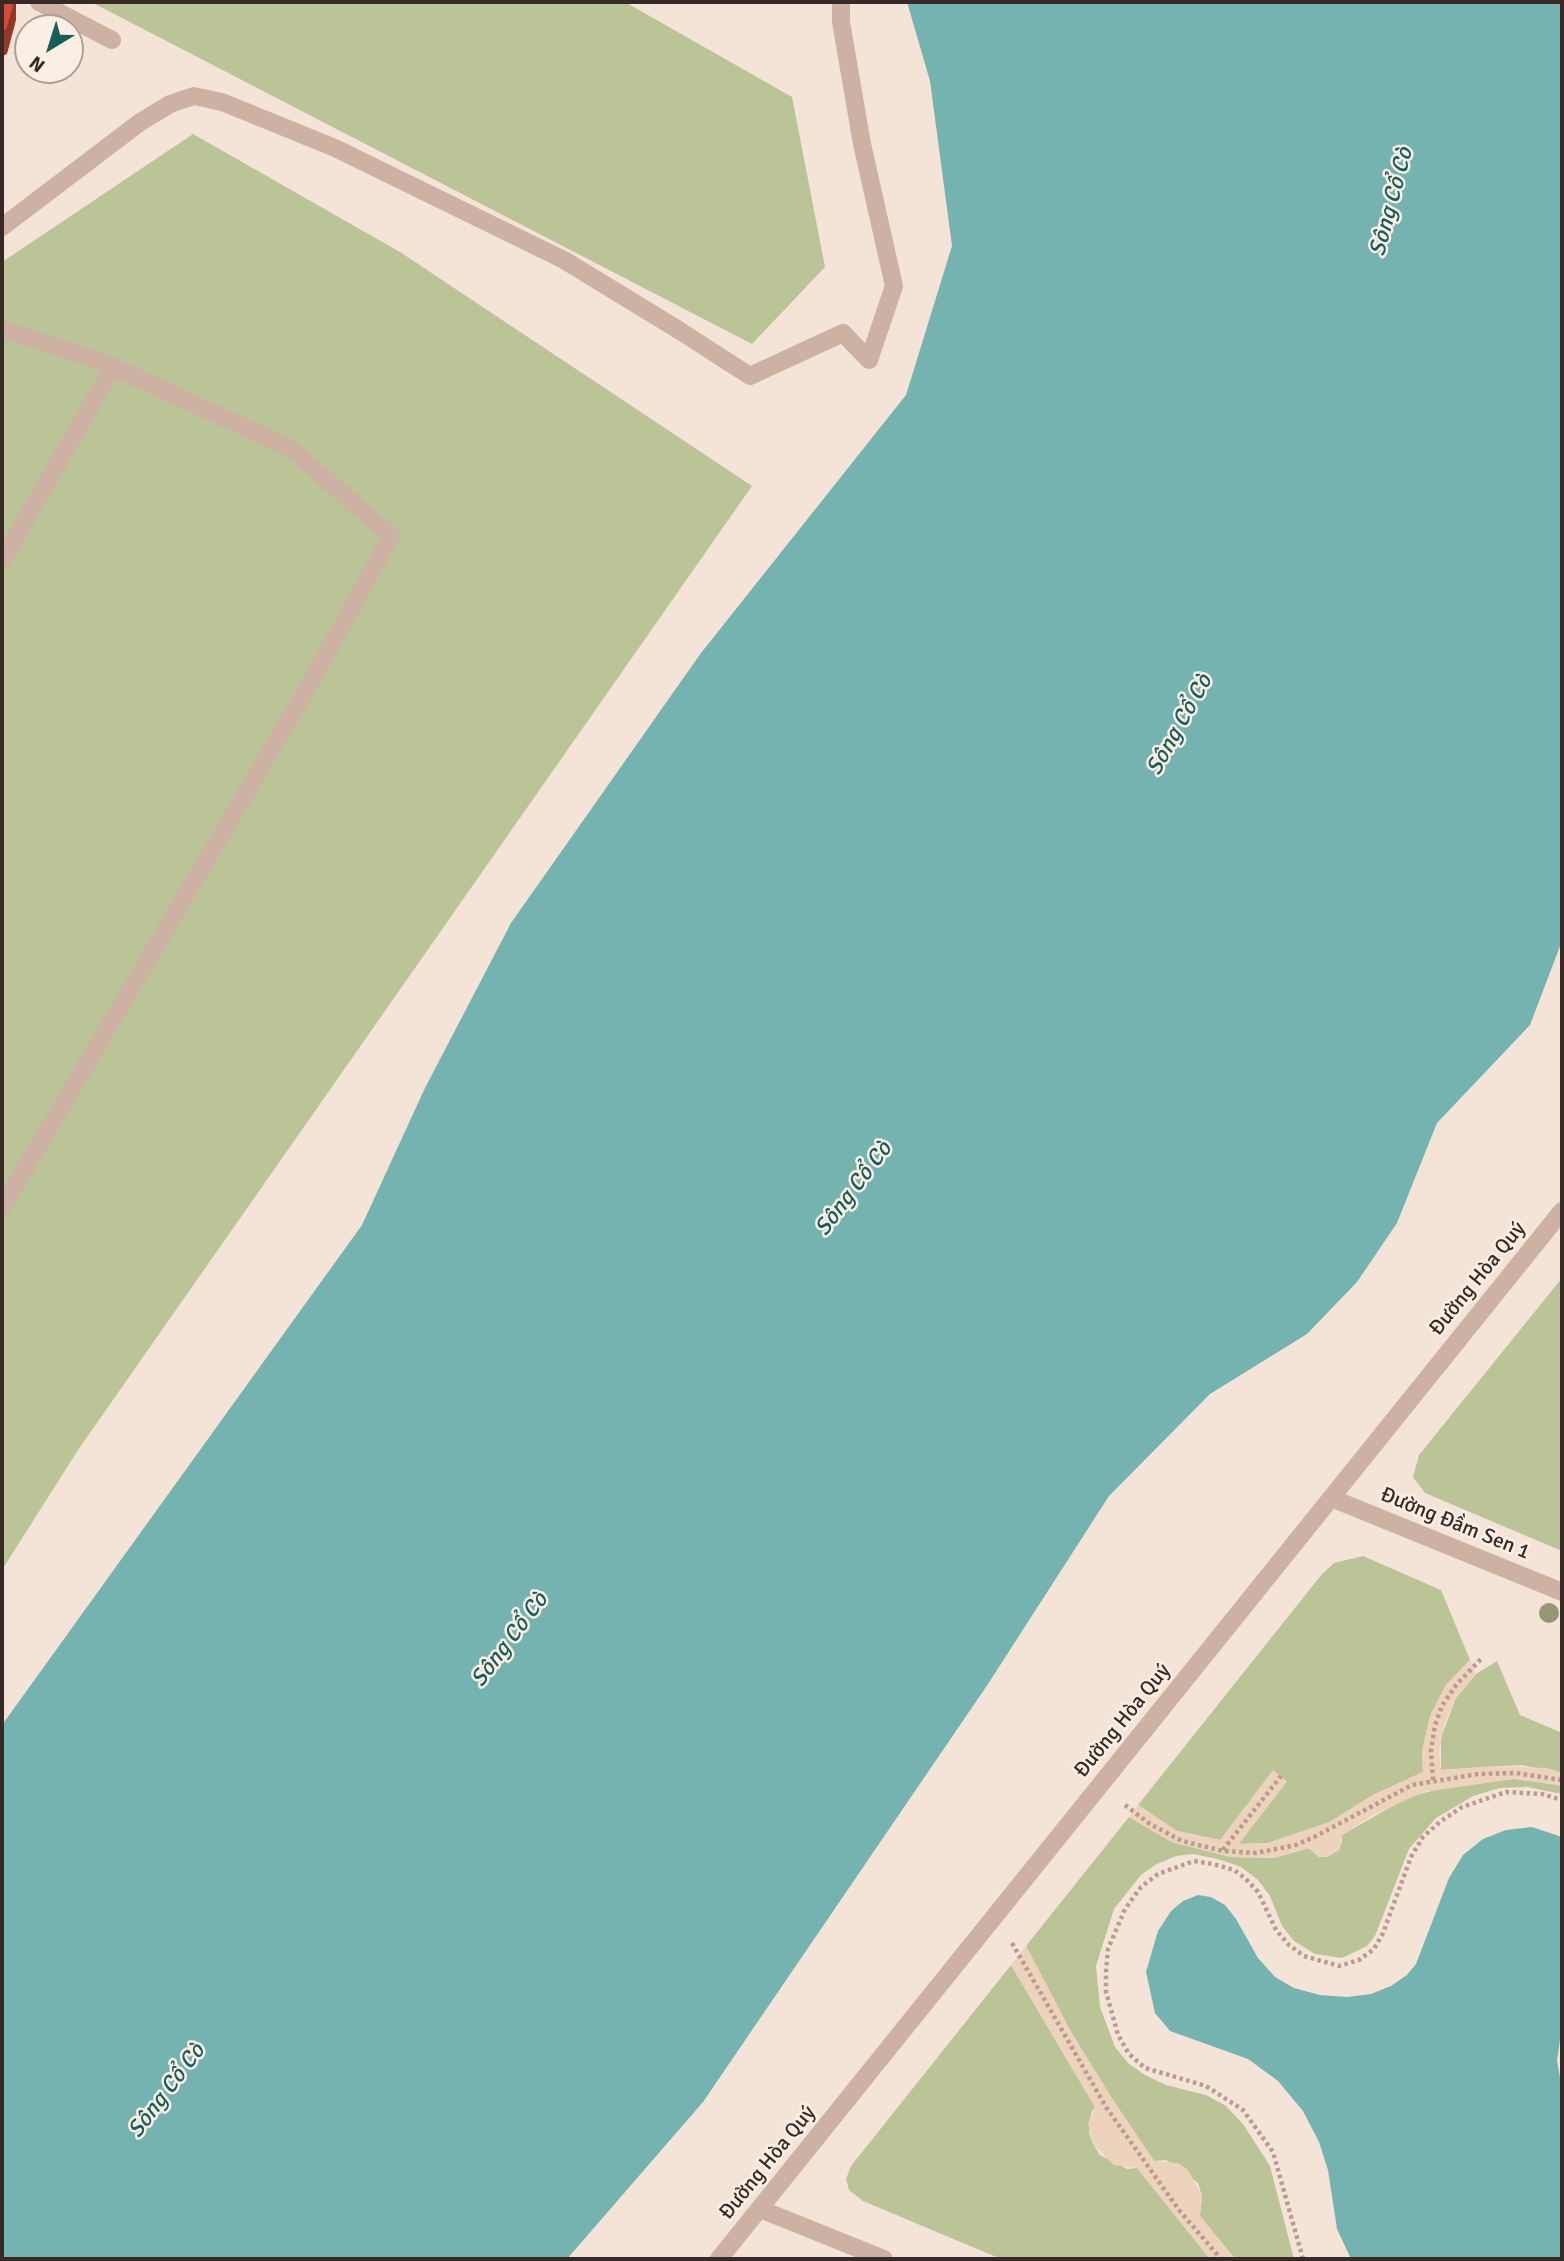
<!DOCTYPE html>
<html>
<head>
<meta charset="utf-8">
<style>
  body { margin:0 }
  #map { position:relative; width:1564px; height:2261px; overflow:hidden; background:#f4e4d8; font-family:Signika,sans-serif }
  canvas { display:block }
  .frame { position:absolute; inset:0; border:4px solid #372a26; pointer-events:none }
  .north { position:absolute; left:14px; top:14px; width:70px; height:70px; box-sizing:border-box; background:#fbefe5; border:2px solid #ada099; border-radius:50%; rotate:218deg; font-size:19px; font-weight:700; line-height:28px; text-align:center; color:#372a26 }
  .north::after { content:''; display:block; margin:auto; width:24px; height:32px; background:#185d5a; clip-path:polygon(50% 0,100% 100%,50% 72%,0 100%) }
</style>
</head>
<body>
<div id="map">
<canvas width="1564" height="2261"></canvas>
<div class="frame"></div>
<div class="north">N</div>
</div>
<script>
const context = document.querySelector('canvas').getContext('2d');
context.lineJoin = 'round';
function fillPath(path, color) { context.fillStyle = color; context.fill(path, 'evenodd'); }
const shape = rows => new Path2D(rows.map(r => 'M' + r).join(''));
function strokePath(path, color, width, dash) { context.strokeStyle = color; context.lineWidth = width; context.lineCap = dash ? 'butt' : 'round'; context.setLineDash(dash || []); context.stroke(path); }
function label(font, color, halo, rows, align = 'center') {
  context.font = font + ' Signika,sans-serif'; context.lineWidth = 5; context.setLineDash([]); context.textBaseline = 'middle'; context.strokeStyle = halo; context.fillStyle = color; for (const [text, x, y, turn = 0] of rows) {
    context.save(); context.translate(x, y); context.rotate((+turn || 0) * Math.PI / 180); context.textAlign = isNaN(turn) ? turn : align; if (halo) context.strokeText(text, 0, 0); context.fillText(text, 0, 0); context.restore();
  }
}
fillPath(shape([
  [91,2,625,2,792,97,825,267,752,344],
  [193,134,400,252,752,486,78,1450,2,1570,2,262],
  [1562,1278,1562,1551,1425,1493,1413,1477,1419,1455],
  [1363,1556,1441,1590,1470,1660,1446,1685,1430,1716,1422,1752,1423,1772,1373,1795,1330,1822,1268,1843,1238,1844,1287,1781,1220,1840,1177,1831,1138,1805,1322,1574,1334,1563],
  [1497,1661,1520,1715,1562,1733,1562,1773,1521,1765,1441,1770,1441,1737,1456,1698,1476,1674],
  [1514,1779,1557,1784,1562,1786,1562,1794,1527,1787,1500,1788,1473,1796,1436,1818,1409,1849,1375,1936,1367,1946,1342,1958,1315,1954,1294,1941,1282,1926,1270,1896,1258,1880,1241,1867,1218,1859,1193,1854,1176,1856,1155,1865,1141,1875,1114,1909,1096,1966,1100,2007,1115,2047,1129,2064,1145,2075,1166,2085,1206,2095,1226,2106,1243,2124,1270,2166,1294,2259,1235,2259,1200,2216,1202,2196,1198,2183,1166,2160,1154,2161,1113,2100,1071,2032,1026,1946,1129,1817,1172,1842,1231,1857,1274,1858,1309,1848,1319,1857,1327,1857,1342,1843,1342,1835,1408,1797,1459,1784],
  [1011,1965,1095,2107,1091,2113,1089,2133,1093,2144,1100,2155,1127,2169,1137,2168,1210,2259,1001,2259,863,2201,849,2190,846,2179,851,2166]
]), '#bac497');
fillPath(shape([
  [1470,1660,1476,1674,1456,1698,1444,1725,1439,1753,1441,1770,1491,1766,1547,1768,1562,1773,1562,1786,1514,1779,1423,1792,1371,1816,1342,1835,1340,1850,1327,1857,1320,1857,1308,1848,1274,1858,1231,1857,1172,1842,1129,1817,1138,1805,1177,1831,1220,1840,1273,1770,1287,1781,1239,1844,1268,1843,1330,1822,1373,1795,1423,1772,1422,1752,1430,1716,1446,1685],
  [1026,1946,1071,2032,1113,2100,1154,2161,1178,2163,1188,2170,1202,2196,1200,2216,1235,2259,1210,2259,1137,2168,1114,2165,1093,2144,1088,2123,1095,2107,1011,1965]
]), '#edd3be');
fillPath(shape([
  [907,2,1562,2,1562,941,1530,1025,1437,1123,1397,1223,1357,1282,1307,1334,1210,1394,1109,1496,988,1684,703,2102,567,2259,2,2259,2,1725,362,1225,425,1088,511,923,701,653,906,395,952,246,930,81],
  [1532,1827,1562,1837,1562,2026,1557,2061,1562,2088,1562,2259,1351,2259,1337,2229,1328,2170,1319,2142,1303,2111,1278,2081,1248,2059,1170,2031,1155,2013,1146,1972,1158,1931,1171,1911,1183,1901,1198,1895,1211,1897,1225,1905,1236,1919,1258,1958,1275,1977,1294,1988,1320,1995,1347,1997,1371,1994,1391,1986,1407,1975,1416,1964,1449,1878,1463,1855,1483,1839,1506,1830]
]), '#75b3b0');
strokePath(shape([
  [1433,1780,1431,1751,1435,1725,1442,1706,1456,1685,1481,1659],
  [1125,1805,1150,1824,1182,1841,1223,1851,1256,1853,1296,1845,1316,1836,1412,1785,1478,1774,1516,1773,1562,1780],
  [1223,1850,1281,1776],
  [1012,1943,1106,2107,1179,2210,1221,2259],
  [1303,2259,1273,2152,1243,2110,1206,2086,1145,2068,1129,2054,1118,2035,1106,1992,1106,1972,1108,1949,1125,1909,1141,1887,1158,1874,1194,1861,1213,1864,1234,1870,1246,1879,1258,1892,1276,1930,1289,1945,1304,1956,1339,1966,1359,1960,1374,1949,1383,1933,1411,1857,1423,1837,1441,1821,1462,1807,1506,1792,1542,1794,1562,1800]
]), '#b99c8d', 4.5, [3.5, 3.5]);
strokePath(shape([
  [39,2,112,40],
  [2,227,139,123,170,104,194,96,222,102,335,148,564,260,677,329]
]), '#cdb2a3', 18);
strokePath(shape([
  [2,329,100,361,290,448,391,536,307,689,2,1208],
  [677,329,750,376,843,333,869,360,894,286,862,144,841,22,841,2],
  [2,561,113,367],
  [1331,1498,1562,1592],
  [760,2209,884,2259],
  [719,2259,1562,1211]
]), '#cdb2a3', 18);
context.fillStyle = '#979777';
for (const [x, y] of [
  [1549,1613]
]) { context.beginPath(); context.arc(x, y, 10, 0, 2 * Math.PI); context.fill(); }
fillPath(shape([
  [15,2,16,2,16,20,7,54,2,56,2,31]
]), '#933728');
const building = shape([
  [2,2,15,2,7,30,2,31,2,2]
]);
fillPath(building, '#d24e39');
strokePath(building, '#933728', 2);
label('21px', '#372a26', '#fbefe5', [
  ["Đường Hòa Quý",1478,1279,-51],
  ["Đường Đầm Sen 1",1455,1524,22],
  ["Đường Hòa Quý",1123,1721,-51],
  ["Đường Hòa Quý",768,2163,-51]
]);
label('italic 23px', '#185d5a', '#fbefe5', [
  ["Sông Cổ Cò",1392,202,-75],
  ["Sông Cổ Cò",1180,725,-61],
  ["Sông Cổ Cò",854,1189,-53],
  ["Sông Cổ Cò",510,1640,-53],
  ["Sông Cổ Cò",167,2091,-53]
]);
</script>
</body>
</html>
